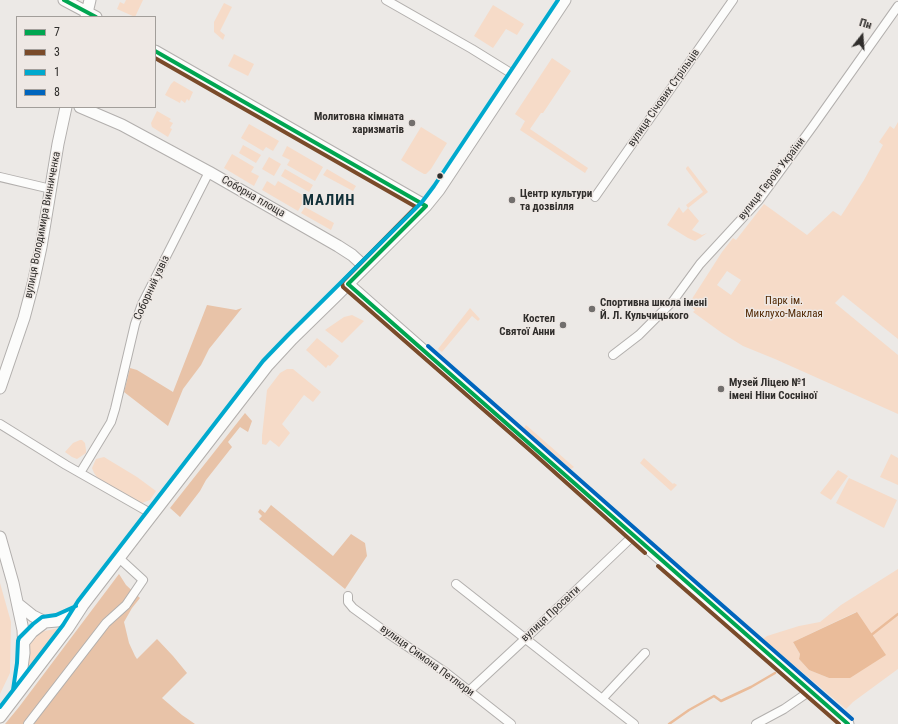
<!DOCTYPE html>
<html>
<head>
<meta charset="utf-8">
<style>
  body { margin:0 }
  #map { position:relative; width:898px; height:724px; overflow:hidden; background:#ece9e6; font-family:"Roboto Condensed",sans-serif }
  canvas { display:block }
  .legend { position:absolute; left:16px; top:16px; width:140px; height:92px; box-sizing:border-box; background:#eee8e4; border:1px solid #a29e9a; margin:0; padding:5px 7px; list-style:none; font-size:12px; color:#302e2c }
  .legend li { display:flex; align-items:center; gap:8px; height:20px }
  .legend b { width:20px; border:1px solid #a29e9a }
  .north { position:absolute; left:842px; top:16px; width:40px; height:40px; -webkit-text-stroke:3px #eee8e4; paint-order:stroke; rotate:17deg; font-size:11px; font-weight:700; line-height:16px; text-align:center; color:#302e2c }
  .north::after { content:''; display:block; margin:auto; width:14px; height:18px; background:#302e2c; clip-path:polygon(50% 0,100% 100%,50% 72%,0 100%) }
</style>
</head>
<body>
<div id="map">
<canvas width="898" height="724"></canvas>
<ul class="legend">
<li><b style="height:5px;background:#00a651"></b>7</li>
<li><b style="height:5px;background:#7a4b2a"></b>3</li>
<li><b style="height:5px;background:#00a9ce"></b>1</li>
<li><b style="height:5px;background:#0065bd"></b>8</li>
</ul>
<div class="north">Пн</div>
</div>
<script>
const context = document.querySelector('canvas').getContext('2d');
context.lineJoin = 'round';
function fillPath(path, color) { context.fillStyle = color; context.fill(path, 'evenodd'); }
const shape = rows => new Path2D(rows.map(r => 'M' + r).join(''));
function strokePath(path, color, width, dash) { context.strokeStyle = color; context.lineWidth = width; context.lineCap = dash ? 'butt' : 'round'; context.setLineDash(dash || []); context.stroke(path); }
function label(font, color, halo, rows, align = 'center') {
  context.font = font + ' "Roboto Condensed",sans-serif'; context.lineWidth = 3; context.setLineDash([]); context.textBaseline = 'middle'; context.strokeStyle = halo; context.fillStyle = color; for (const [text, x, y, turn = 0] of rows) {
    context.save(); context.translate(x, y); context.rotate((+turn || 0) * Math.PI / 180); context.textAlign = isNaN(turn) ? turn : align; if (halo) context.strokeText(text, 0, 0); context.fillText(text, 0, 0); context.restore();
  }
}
fillPath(shape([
  [126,0,143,0,135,17,117,9,120,2,124,4],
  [224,3,232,7,220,31,225,35,223,40,214,32,214,22],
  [493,5,524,24,517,35,506,29,493,48,474,36],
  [234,54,254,64,248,76,228,66],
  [552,58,571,71,543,113,541,113,530,129,588,168,585,173,520,130,525,121,515,114],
  [174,81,193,92,189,101,187,99,185,103,181,100,180,103,165,95,171,84],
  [157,111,171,119,169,121,173,123,170,128,172,129,168,137,152,127,151,123],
  [898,122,898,339,843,295,835,303,898,355,898,414,775,359,743,346,722,333,693,312,695,310,688,305,722,252,733,238,736,240,764,204,807,235,833,211,841,216,864,180,883,145,879,142,890,126,894,129],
  [727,271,741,280,731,295,717,285],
  [249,124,279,141,273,151,266,147,263,151,241,138],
  [421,127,447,143,431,169,426,174,424,174,417,170,401,160],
  [243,145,261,155,256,163,239,153],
  [287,146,323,167,315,181,287,165,290,160,282,156],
  [232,154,254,167,251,172,259,176,254,186,224,168],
  [269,157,281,164,274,176,262,169],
  [688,166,708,192,688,208,699,221,692,230,702,235,707,233,700,238,695,241,688,238,667,225,679,207,683,213,688,208,686,205,703,192,686,169,686,168],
  [285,169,313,185,309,192,281,176],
  [327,169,356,186,353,191,323,175],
  [267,181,275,186,278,181,306,197,298,211,262,190],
  [305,207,334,223,331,230,301,213],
  [470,308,480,319,478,321,472,316,442,352,438,349],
  [352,315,364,321,342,343,325,330,344,317],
  [317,338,339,356,330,366,328,365,326,368,306,350],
  [287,369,293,369,321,392,313,402,304,395,282,424,290,433,279,447,270,440,266,445,262,444,262,436,267,390,280,373],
  [526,425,574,467,571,469,524,428],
  [80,440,82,440,85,443,86,450,86,453,77,459,72,457,65,452,73,443],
  [891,454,898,458,898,485,880,477],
  [104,457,137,477,156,491,150,500,142,503,130,500,99,480,94,473,92,468,96,459],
  [644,458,673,484,674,483,677,485,671,491,640,463],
  [838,470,848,476,831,500,820,493],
  [849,478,897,500,884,528,836,503],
  [898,569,898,669,853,702,846,709,763,639,767,636,799,626,820,622,841,605],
  [856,612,850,678,829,678,809,670,799,659,800,654,793,642],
  [0,583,11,622,10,673,0,694],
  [64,627,28,673,30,642,40,632]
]), '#f6dbc8');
fillPath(shape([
  [207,305,236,310,242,308,209,349,201,365,183,389,168,426,124,392,130,368,137,370,173,392],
  [245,413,252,421,248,432,240,427,228,442,232,447,206,480,200,491,180,517,170,508],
  [271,505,333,556,351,534,365,543,367,556,345,589,259,519,262,516,258,512,260,509,265,513],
  [119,574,126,585,140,598,132,608,124,622,129,643,135,656,137,659,157,639,173,656,187,673,162,698,182,715,195,724,5,724,19,707]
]), '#e8c3a8');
fillPath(shape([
  [857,612,886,655,850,678,829,678,809,670,799,659,800,654,793,642]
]), '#eabc9a');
strokePath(shape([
  [870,636,898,614],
  [669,724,689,710,714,696,721,701,751,687,775,673]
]), '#eabc9a', 2.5);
const street = shape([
  [386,0,472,49,514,75],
  [0,177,51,189],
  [595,197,733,0],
  [613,355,639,335,673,301,700,264,759,200,813,126,898,6],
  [0,424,66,465,152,514],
  [80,473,111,422,115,409,135,324,142,304,209,172],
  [456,584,602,699,645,653],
  [348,596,348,602,353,608,386,632,445,672,511,724],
  [469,691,525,639,634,535],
  [602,699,634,724],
  [28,724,106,623,126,605,143,580,119,558],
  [756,724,784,709,810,691]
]);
const secondary = shape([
  [64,0,96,17],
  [86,17,90,0],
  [155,51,426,206],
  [80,107,122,125,209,172,338,246,352,255,365,267],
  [348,284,848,724],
  [0,388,24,318,33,284,41,247,58,144,66,107],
  [0,537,13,583,23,630,24,653,19,690],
  [18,604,33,616,45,622],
  [24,642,32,632,45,622,57,621,63,619,78,612],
  [0,717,68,628,83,605,139,532,268,365,292,339,338,294,426,206,439,190,565,0]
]);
strokePath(street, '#b2afad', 10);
strokePath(secondary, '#b2afad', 13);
strokePath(street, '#fcfcfb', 8);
strokePath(secondary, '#fcfcfb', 11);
strokePath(shape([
  [64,0,96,17],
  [155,51,426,206,348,284,848,724]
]), '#00a651', 4);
strokePath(shape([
  [155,58,416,207,344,280,342,283,343,287,532,452,645,553],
  [658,566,839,724]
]), '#7a4b2a', 4);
strokePath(shape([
  [13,690,17,663,18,641,19,638,33,624,42,617,56,615,76,606],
  [0,707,63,625,78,601,263,361,288,335,422,202,434,186,558,0]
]), '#00a9ce', 4);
strokePath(shape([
  [428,346,699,585,852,719]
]), '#0065bd', 4);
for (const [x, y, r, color] of [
  [412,123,4,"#726f6d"],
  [440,176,3.5,"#302e2c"],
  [512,200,4,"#726f6d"],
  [592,309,4,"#726f6d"],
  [563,325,4,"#726f6d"],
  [721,389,4,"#726f6d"]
]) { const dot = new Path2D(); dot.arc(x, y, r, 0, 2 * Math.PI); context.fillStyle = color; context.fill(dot); strokePath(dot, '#eee8e4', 1.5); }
label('11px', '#302e2c', '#eee8e4', [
  ["вулиця Січових Стрільців",664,98,-55],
  ["вулиця Героїв України",772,179,-52],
  ["Соборна площа",253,197,30],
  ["вулиця Володимира Винниченка",43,225,-79],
  ["Соборний узвіз",152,288,-65],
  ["вулиця Просвіти",551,614,-43],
  ["вулиця Симона Петлюри",427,661,36]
]);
label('bold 11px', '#302e2c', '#eee8e4', [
  ["Молитовна кімната",404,117,"right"],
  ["харизматів",404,130,"right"],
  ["Центр культури",520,194],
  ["та дозвілля",520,207],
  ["Спортивна школа імені",600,303],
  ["Й. Л. Кульчицького",600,316],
  ["Костел",555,319,"right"],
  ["Святої Анни",555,332,"right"],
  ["Музей Ліцею №1",729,383],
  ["імені Ніни Сосніної",729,396]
], 'left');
label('11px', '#522904', '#eee8e4', [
  ["Парк ім.",784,301],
  ["Миклухо-Маклая",784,314]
]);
context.letterSpacing = '1px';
label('bold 15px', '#102f38', '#eee8e4', [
  ["МАЛИН",329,201]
]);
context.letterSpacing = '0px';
</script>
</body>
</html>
